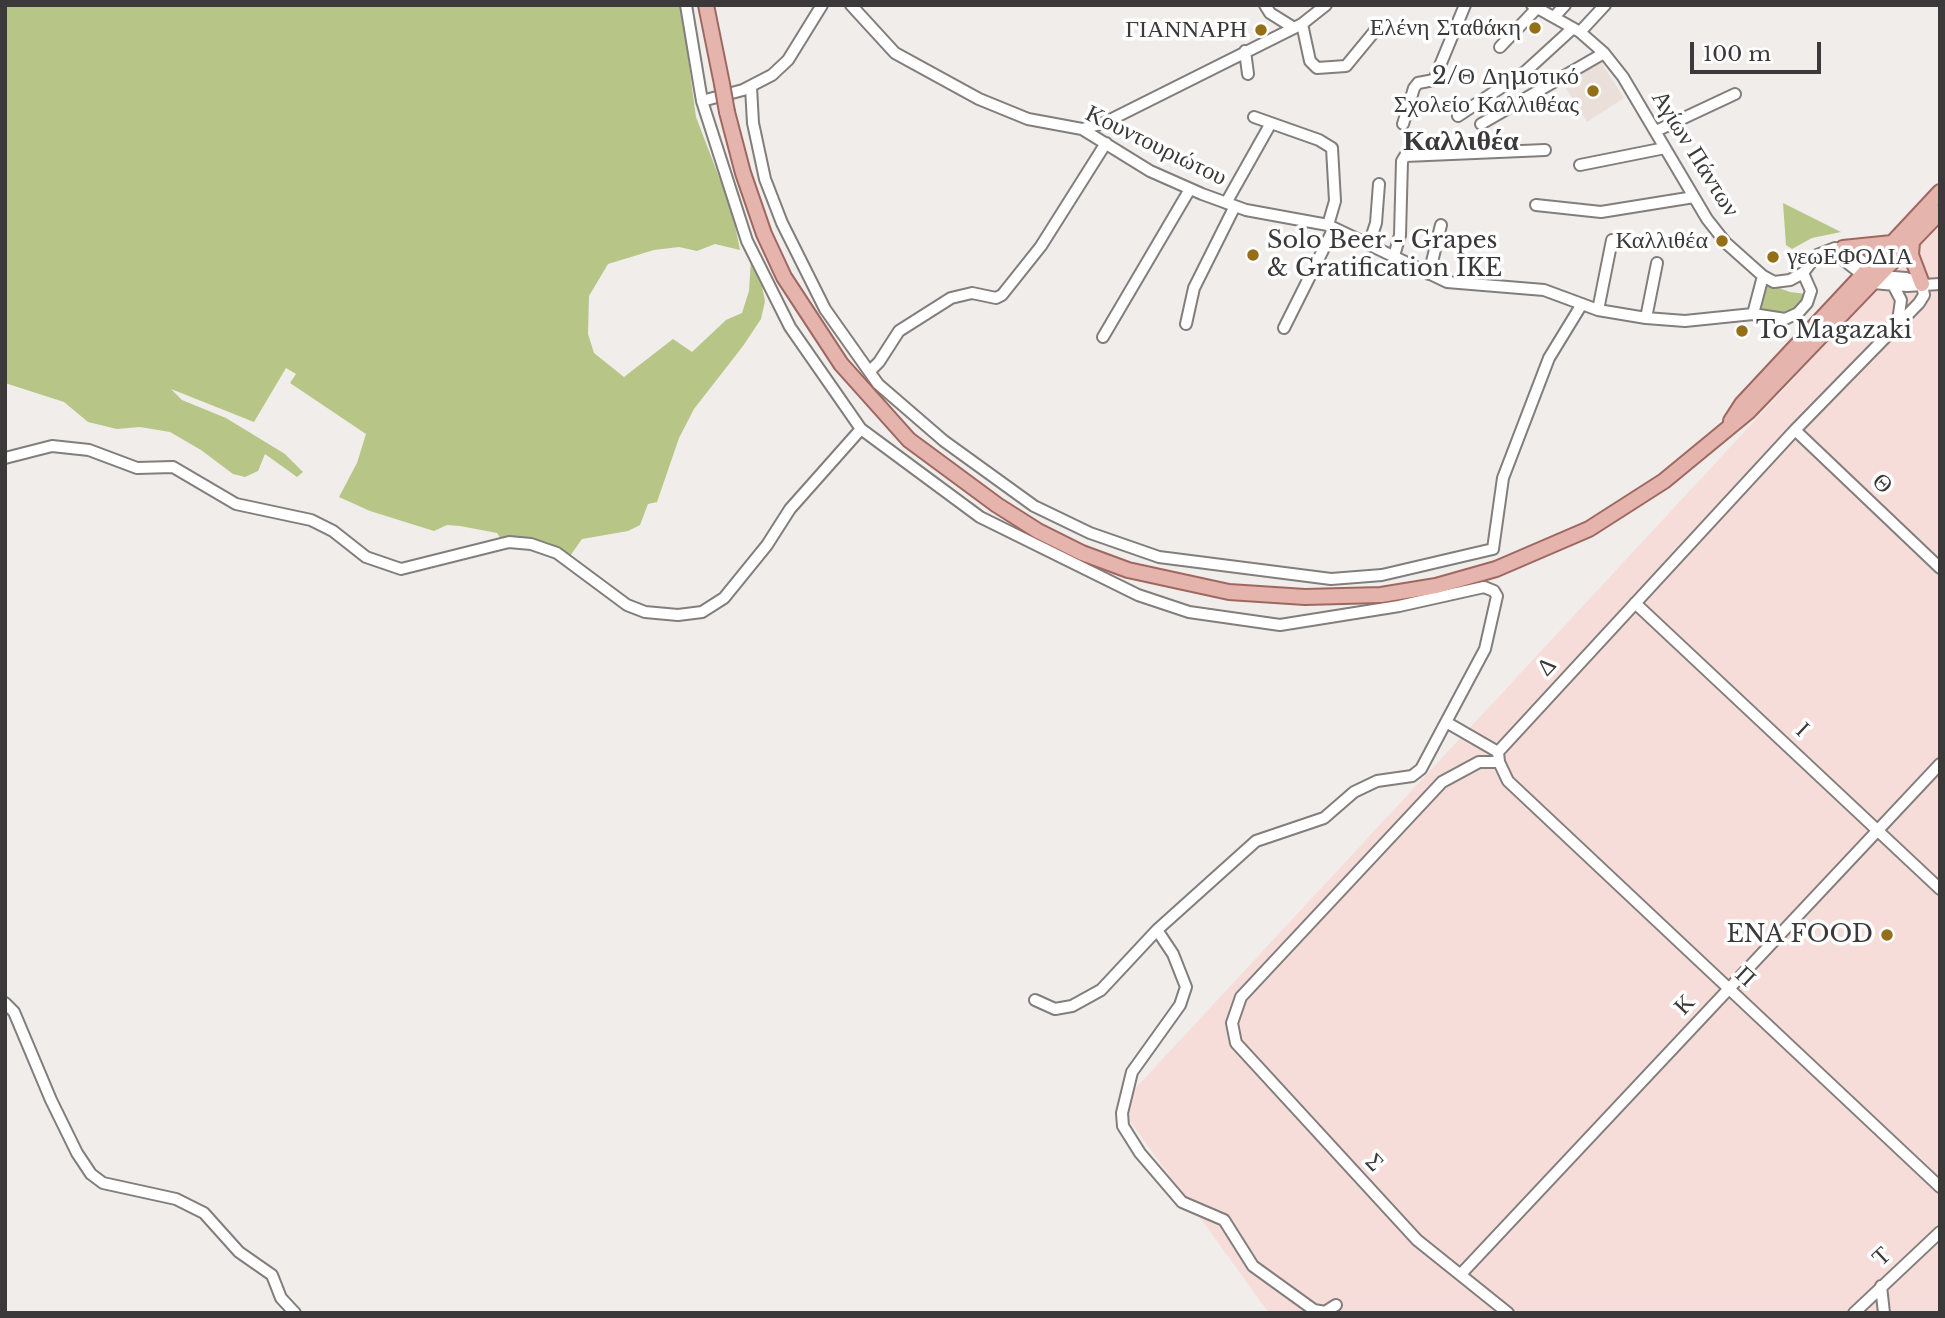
<!DOCTYPE html>
<html>
<head>
<meta charset="utf-8">
<style>
  body { margin:0 }
  #map { position:relative; width:1945px; height:1318px; overflow:hidden; background:#f0edeb; font-family:"Libre Baskerville",serif }
  canvas { display:block }
  .frame { position:absolute; inset:0; border:7px solid #3b3939; pointer-events:none }
  .scale { position:absolute; left:1690px; top:42px; width:131px; height:32px; box-sizing:border-box; border:4px solid #3b3939; border-top:0; padding-left:9px; font-size:21px; line-height:24px; white-space:nowrap; color:#3b3939; -webkit-text-stroke:5px #fff; paint-order:stroke }
</style>
</head>
<body>
<div id="map">
<canvas width="1945" height="1318"></canvas>
<div class="frame"></div>
<div class="scale">100 m</div>
</div>
<script>
const context = document.querySelector('canvas').getContext('2d');
context.lineJoin = 'round';
function fillPath(path, color) { context.fillStyle = color; context.fill(path, 'evenodd'); }
const shape = rows => new Path2D(rows.map(r => 'M' + r).join(''));
function strokePath(path, color, width, dash) { context.strokeStyle = color; context.lineWidth = width; context.lineCap = dash ? 'butt' : 'round'; context.setLineDash(dash || []); context.stroke(path); }
function label(font, color, halo, rows, align = 'center') {
  context.font = font + ' "Libre Baskerville",serif'; context.lineWidth = 7; context.setLineDash([]); context.textBaseline = 'middle'; context.strokeStyle = halo; context.fillStyle = color; for (const [text, x, y, turn = 0] of rows) {
    context.save(); context.translate(x, y); context.rotate((+turn || 0) * Math.PI / 180); context.textAlign = isNaN(turn) ? turn : align; if (halo) context.strokeText(text, 0, 0); context.fillText(text, 0, 0); context.restore();
  }
}
fillPath(shape([
  [1599,59,1624,98,1587,122,1563,83]
]), '#ebdfda');
fillPath(shape([
  [1940,221,1940,1313,1269,1313,1119,1106]
]), '#f7ddd9');
fillPath(shape([
  [5,5,681,5,696,117,732,211,740,250,715,244,697,251,679,247,654,250,608,264,589,296,588,334,594,353,624,377,673,339,692,352,726,320,742,313,749,291,751,259,761,281,765,301,761,319,743,346,694,409,679,438,657,502,648,504,640,525,628,531,582,539,570,556,547,542,501,539,497,533,460,526,447,525,434,531,370,511,339,497,357,463,366,434,290,383,296,374,286,368,254,422,171,389,182,400,226,418,285,454,303,472,297,477,265,454,258,471,245,477,233,474,201,450,170,432,140,427,117,429,88,422,64,402,5,383],
  [1783,203,1841,232,1812,238,1792,249,1786,245],
  [1765,283,1790,292,1806,294,1802,310,1780,318,1760,312]
]), '#b7c687');
const minor = shape([
  [686,5,702,101,747,241,790,327,861,429,980,517,1138,595,1189,612,1280,625,1399,606,1484,587,1494,591,1497,596,1485,649,1446,722],
  [851,5,895,53,979,99,1028,119,1082,129,1150,171,1202,194,1246,210,1328,225,1447,282,1544,290,1598,310,1646,318,1685,321,1753,314,1785,319,1798,313,1807,303,1811,291,1803,273],
  [1265,5,1270,13,1294,28],
  [1532,5,1580,32,1604,53,1623,77,1707,219,1726,243,1763,276,1774,282,1790,280,1803,273,1817,255,1835,248,1855,256,1881,276,1906,278,1922,284],
  [1554,17,1565,5],
  [1302,24,1310,61,1317,68,1346,66,1374,32],
  [1580,32,1605,5],
  [1500,47,1537,8],
  [1245,51,1248,74],
  [751,87,753,123,765,179,782,223,825,309,878,384,944,441,1034,506,1090,533,1159,557,1331,579,1382,575,1493,549,1503,478,1549,358,1582,304],
  [702,101,743,90,772,75,788,60,822,5],
  [1458,116,1526,71,1573,28],
  [1254,117,1319,140,1332,148,1335,201,1328,225],
  [1403,124,1414,88,1418,83,1434,80,1465,5],
  [1481,124,1604,53],
  [1082,129,1104,123,1302,24,1326,5],
  [1656,131,1735,94],
  [1580,165,1665,148],
  [1226,203,1271,123],
  [1536,205,1601,212,1694,197],
  [1369,244,1376,223,1379,184],
  [1831,250,1873,283,1907,286,1940,284],
  [1394,256,1400,235,1402,161,1405,156,1545,150],
  [1429,274,1441,225],
  [1893,285,1901,300,1898,321],
  [1598,310,1612,240],
  [1753,314,1763,276],
  [1646,318,1657,263],
  [1186,324,1194,288,1235,206],
  [1284,328,1334,228],
  [1103,337,1190,189],
  [870,371,879,362,899,331,951,298,972,293,996,298,1002,295,1041,246,1106,143],
  [1795,430,1940,568],
  [5,458,52,446,89,450,137,468,173,467,236,504,311,520,333,531,366,557,401,569,509,542,531,544,557,553,627,605,645,612,678,615,702,612,724,598,767,545,790,509,861,429],
  [1635,603,1940,889],
  [1499,762,1508,781,1940,1187],
  [1157,930,1173,954,1186,987,1180,1005,1132,1072,1122,1113,1123,1126,1140,1153,1182,1202,1224,1220,1253,1266,1314,1310,1325,1312,1336,1305],
  [1035,1000,1055,1009,1072,1006,1101,990,1157,930,1256,841,1324,818,1354,792,1377,781,1412,776,1421,769,1446,722,1498,752],
  [5,1003,14,1012,51,1100,77,1153,91,1174,103,1183,176,1199,204,1213,239,1252,272,1275,281,1298,295,1313],
  [1461,1274,1940,764],
  [1881,1286,1884,1313],
  [1508,1313,1417,1240,1236,1043,1232,1023,1241,997,1442,782,1479,762,1499,762,1498,752,1795,430,1919,303,1924,295,1922,284],
  [1854,1313,1940,1232]
]);
const major = shape([
  [706,5,722,84],
  [727,112,743,173,764,234,784,277,841,364,909,440,997,505,1038,531,1082,553,1128,570,1229,592,1305,597,1381,595,1436,586,1496,569,1589,529,1664,481,1749,411,1940,212],
  [1912,242,1911,255,1922,284],
  [1843,248,1892,243],
  [1731,421,1742,404,1940,192]
]);
strokePath(minor, '#817e7c', 14);
strokePath(major, '#9e6861', 18);
strokePath(minor, '#fff', 10);
strokePath(major, '#e5b4ad', 14);
const majorBridge = shape([
  [722,84,727,112]
]);
strokePath(majorBridge, '#9e6861', 18, []);
strokePath(majorBridge, '#e5b4ad', 14);
for (const [x, y, r, color] of [
  [1535,28,7,"#946f17"],
  [1261,30,7,"#946f17"],
  [1593,91,7,"#946f17"],
  [1722,241,7,"#946f17"],
  [1253,255,7,"#946f17"],
  [1773,257,7,"#946f17"],
  [1742,331,7,"#946f17"],
  [1887,935,7,"#946f17"]
]) { const dot = new Path2D(); dot.arc(x, y, r, 0, 2 * Math.PI); context.fillStyle = color; context.fill(dot); strokePath(dot, '#fff', 2.5); }
label('24px', '#3b3939', '#fff', [
  ["Ελένη Σταθάκη",1521,28],
  ["ΓΙΑΝΝΑΡΗ",1247,30],
  ["2/Θ Δημοτικό",1579,77],
  ["Σχολείο Καλλιθέας",1579,105],
  ["Solo Beer - Grapes",1267,241,"left"],
  ["& Gratification IKE",1267,269,"left"],
  ["Καλλιθέα",1708,241],
  ["γεωΕΦΟΔΙΑ",1787,257,"left"],
  ["To Magazaki",1756,331,"left"],
  ["ENA FOOD",1873,935]
], 'right');
label('24px', '#3b3939', '#fff', [
  ["Κουντουριώτου",1156,146,26],
  ["Αγίων Πάντων",1695,154,58],
  ["Θ",1882,484,44],
  ["Δ",1547,667,-47],
  ["Ι",1802,730,43],
  ["Π",1745,977,43],
  ["Κ",1685,1005,-47],
  ["Σ",1374,1163,47],
  ["Τ",1882,1257,-43]
]);
label('bold 28px', '#3b3939', '#fff', [
  ["Καλλιθέα",1461,142]
]);
</script>
</body>
</html>
